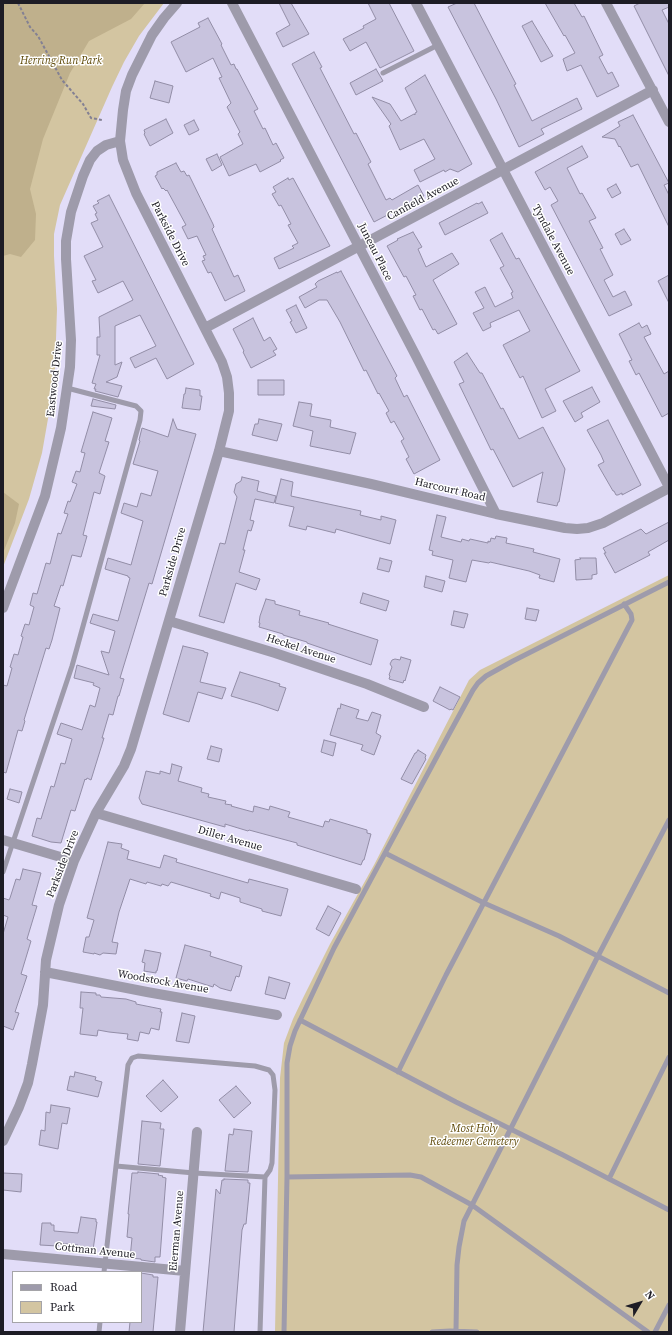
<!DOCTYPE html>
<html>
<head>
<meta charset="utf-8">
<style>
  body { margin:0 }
  #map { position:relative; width:672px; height:1335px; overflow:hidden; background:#e2ddf8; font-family:"Source Serif 4",serif }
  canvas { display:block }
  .frame { position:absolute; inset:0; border:4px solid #1d1c25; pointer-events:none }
  .legend { position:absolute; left:12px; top:1271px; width:130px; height:52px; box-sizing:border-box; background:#fff; border:1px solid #a5a4a8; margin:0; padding:5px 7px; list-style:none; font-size:12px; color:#1d1c25 }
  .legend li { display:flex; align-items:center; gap:8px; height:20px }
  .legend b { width:20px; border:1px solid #a5a4a8 }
  .north { position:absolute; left:620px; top:1283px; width:40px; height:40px; -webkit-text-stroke:3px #fff; paint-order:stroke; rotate:52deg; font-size:11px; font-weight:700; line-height:16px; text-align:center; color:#1d1c25 }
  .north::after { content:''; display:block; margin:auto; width:14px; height:18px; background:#1d1c25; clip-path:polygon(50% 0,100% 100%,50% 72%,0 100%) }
</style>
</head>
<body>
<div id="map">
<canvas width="672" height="1335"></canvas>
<div class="frame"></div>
<ul class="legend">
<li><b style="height:5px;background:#9e9bab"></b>Road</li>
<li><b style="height:11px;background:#d3c5a1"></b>Park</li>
</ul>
<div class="north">N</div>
</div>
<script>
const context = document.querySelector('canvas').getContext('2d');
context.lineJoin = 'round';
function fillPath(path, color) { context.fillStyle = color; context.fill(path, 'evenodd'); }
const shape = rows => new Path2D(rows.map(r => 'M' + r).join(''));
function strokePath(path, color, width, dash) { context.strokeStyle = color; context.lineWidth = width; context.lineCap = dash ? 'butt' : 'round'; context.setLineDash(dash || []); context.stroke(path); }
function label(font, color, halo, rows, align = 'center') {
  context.font = font + ' "Source Serif 4",serif'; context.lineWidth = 3; context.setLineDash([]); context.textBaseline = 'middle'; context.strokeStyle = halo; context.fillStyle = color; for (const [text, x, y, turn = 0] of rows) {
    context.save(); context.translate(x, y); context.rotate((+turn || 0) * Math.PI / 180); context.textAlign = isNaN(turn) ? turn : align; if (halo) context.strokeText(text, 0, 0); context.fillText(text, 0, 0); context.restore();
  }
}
fillPath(shape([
  [3,3,164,3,139,36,124,62,112,87,60,205,54,234,54,256,57,309,55,369,52,396,42,453,29,499,3,567],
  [669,575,669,1332,275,1332,280,1078,284,1043,293,1019,303,998,330,944,374,865,469,680,480,670]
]), '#d3c5a1');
fillPath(shape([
  [3,3,145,3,131,19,89,41,70,73,43,139,30,189,36,214,35,240,21,257,10,254,3,256],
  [3,492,19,504,15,523,3,553]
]), '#bfb08c');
const building = shape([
  [279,3,291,3,309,34,283,47,276,33,290,25,279,3],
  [368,3,389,3,414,51,380,68,366,42,350,51,343,39,364,28,363,26,376,19,368,3],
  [457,3,474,3,516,84,514,85,532,121,577,98,582,109,541,129,544,134,519,147,496,99,448,7,457,3],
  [545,3,574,3,582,17,584,16,603,55,599,57,608,74,612,72,619,86,597,97,581,65,567,71,563,59,575,53,565,35,564,36,545,3],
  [640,3,669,3,669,7,662,10,669,24,669,76,634,6,640,3],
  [208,18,222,44,221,45,231,65,234,64,236,69,237,69,258,109,254,111,263,129,265,128,273,145,276,143,284,158,280,160,281,161,260,172,256,164,229,176,220,157,243,144,238,134,240,132,227,107,231,103,219,78,222,77,213,58,186,72,171,42,200,27,198,23,208,18],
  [532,21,553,56,541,62,522,26,532,21],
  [314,52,322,67,320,68,354,134,356,133,371,162,368,164,386,200,390,198,392,200,418,185,424,196,374,222,292,64,314,52],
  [376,69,383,81,356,95,350,83,376,69],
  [425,75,472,164,458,172,450,169,445,172,444,170,420,182,414,170,435,159,424,139,400,150,389,126,391,124,372,97,390,104,401,121,414,114,415,115,415,113,417,112,405,88,425,75],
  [155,81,173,86,169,103,150,98,155,81],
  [633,115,669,183,664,185,669,195,669,227,638,164,631,167,620,146,619,147,615,139,602,137,620,126,618,122,633,115],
  [166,119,173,133,150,146,144,134,145,133,144,130,166,119],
  [194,120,199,130,189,135,184,125,194,120],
  [582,146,588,157,567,168,580,194,582,193,596,218,589,221,603,248,600,249,613,275,604,280,613,297,625,291,632,305,609,316,551,205,558,201,550,187,545,190,535,172,582,146],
  [217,154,222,165,212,171,206,159,217,154],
  [176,163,181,172,184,171,187,176,189,175,213,224,214,227,212,229,234,277,238,275,245,291,225,301,211,272,208,273,202,261,205,260,203,256,206,255,197,236,188,239,182,227,186,225,167,190,166,191,163,188,162,189,155,176,157,175,157,172,176,163],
  [288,178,289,180,293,178,330,246,279,269,274,258,294,248,292,246,298,243,288,225,291,224,281,205,279,206,272,194,276,192,273,187,288,178],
  [616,184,621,193,612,198,607,189,616,184],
  [109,195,194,364,167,379,156,358,135,368,130,358,156,346,140,315,115,326,115,365,122,362,117,377,106,382,122,386,118,397,95,391,96,389,94,389,96,384,92,383,100,355,97,355,97,337,100,337,99,317,133,300,123,281,98,293,92,281,96,280,84,256,103,247,91,223,98,220,95,214,97,213,93,206,99,203,97,201,109,195],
  [482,202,488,213,445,235,439,223,477,203,478,204,482,202],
  [624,229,631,240,621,245,615,234,624,229],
  [413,232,422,247,418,249,426,267,452,253,459,264,433,280,457,324,438,334,435,329,433,330,422,309,420,310,413,296,416,295,406,276,404,277,387,246,398,240,397,239,413,232],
  [502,233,516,259,519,258,580,371,545,389,556,411,542,418,523,376,520,378,503,345,530,331,519,310,490,323,491,327,483,331,473,313,484,308,475,292,485,287,495,307,513,298,511,293,513,292,500,268,504,266,490,240,502,233],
  [341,271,397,376,395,378,404,397,407,395,440,460,414,474,406,459,409,457,401,441,404,439,394,421,391,423,386,413,389,411,379,393,378,394,366,370,364,371,340,322,327,300,319,300,305,308,299,297,317,287,315,284,318,281,337,272,337,273,341,271],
  [669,275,669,303,658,281,669,275],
  [296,305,307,328,296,333,290,322,292,321,286,310,296,305],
  [253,318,264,341,270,337,277,349,273,351,276,355,251,368,243,352,244,351,233,329,253,318],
  [639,323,642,328,647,325,651,334,644,337,664,374,669,371,669,413,662,417,639,373,636,375,629,361,632,360,619,334,639,323],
  [467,353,480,373,482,373,501,409,503,408,519,439,543,427,565,469,559,502,558,502,557,506,537,502,543,472,513,487,493,449,491,450,459,384,464,382,454,362,467,353],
  [258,380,284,380,284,395,258,395,258,380],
  [592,387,600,402,581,413,583,417,575,422,563,401,592,387],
  [186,388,200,390,200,396,202,396,200,410,182,408,184,394,185,394,186,388],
  [93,399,116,405,115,409,91,406,93,399],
  [299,402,312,404,310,416,331,420,330,427,356,433,350,454,310,446,313,431,293,426,299,402],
  [93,412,112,418,105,441,109,442,99,473,105,476,100,494,94,492,83,535,87,536,81,557,72,555,63,586,61,585,54,606,60,608,52,640,49,649,46,648,24,720,25,721,22,731,18,730,6,773,3,772,3,685,7,686,12,668,10,667,14,654,18,655,23,637,21,636,25,624,29,625,34,607,30,605,33,593,37,594,46,563,50,564,58,533,61,534,68,514,64,513,68,501,70,502,77,484,72,482,76,471,80,472,85,453,81,452,93,412],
  [173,419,177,429,196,434,152,584,149,583,120,678,124,679,119,696,118,696,113,715,109,714,102,738,104,738,91,780,87,778,86,780,85,779,75,811,71,810,61,843,51,842,32,836,37,818,41,819,51,786,54,787,61,763,65,764,72,739,57,734,61,723,82,730,90,705,95,707,100,688,93,685,94,683,74,678,77,665,109,675,101,651,109,653,115,631,90,623,93,614,118,621,130,578,128,577,128,576,105,569,108,558,131,565,143,521,121,513,124,503,137,507,141,493,151,496,158,471,133,464,140,441,139,440,142,428,168,437,173,419],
  [259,419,282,424,277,441,252,435,255,424,258,424,259,419],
  [608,420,641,485,622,495,622,493,618,495,616,495,614,491,613,491,598,465,604,462,601,455,587,430,608,420],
  [242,477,259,481,257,491,276,496,274,503,255,499,250,520,254,521,251,531,248,530,243,550,245,550,239,572,260,579,256,590,236,583,224,623,199,616,220,543,225,544,237,497,234,492,236,484,241,481,242,477],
  [281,479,293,482,291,496,361,511,360,515,381,520,381,516,396,520,390,544,336,529,335,533,307,526,306,530,289,526,294,507,275,503,281,479],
  [437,515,446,517,441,537,461,542,462,539,469,541,470,539,488,543,488,541,490,542,491,538,495,539,496,536,507,538,506,543,534,549,533,552,560,559,554,582,539,578,540,575,529,571,490,562,489,563,472,560,466,582,449,578,453,560,432,555,433,551,429,550,437,515],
  [669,522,669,540,648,552,650,555,615,573,604,553,606,553,603,548,641,529,646,534,669,522],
  [380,558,392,561,389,572,377,569,380,558],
  [580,558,596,558,597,574,592,575,592,579,576,580,575,560,581,559,580,558],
  [426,576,445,581,442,592,424,587,426,576],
  [363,593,389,601,386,611,360,603,363,593],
  [266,599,275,601,275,604,300,611,299,615,329,623,328,624,378,640,371,665,307,643,307,642,283,635,283,634,259,627,260,623,259,623,260,616,266,599],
  [527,608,539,610,536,621,525,619,527,608],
  [454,611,468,614,464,628,451,625,454,611],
  [183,646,204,651,204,652,208,653,200,682,226,688,222,699,198,692,189,722,163,714,183,646],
  [401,657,411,660,405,681,404,680,403,683,389,679,390,676,389,675,392,667,390,664,392,660,395,659,400,660,401,657],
  [240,672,280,684,279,686,286,688,278,711,258,704,231,696,240,672],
  [440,687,460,697,453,710,451,709,450,710,433,701,440,687],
  [341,704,359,710,356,718,368,721,372,712,381,715,376,733,381,736,374,755,361,750,363,745,330,735,338,708,340,709,341,704],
  [324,740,336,743,333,756,321,752,324,740],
  [211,746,222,749,219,762,207,759,211,746],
  [418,750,426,755,425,758,426,759,412,784,401,779,415,753,416,753,418,750],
  [172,764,182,767,178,781,202,788,201,792,209,794,208,797,226,801,225,804,232,805,231,806,253,812,254,806,269,810,270,806,290,812,288,817,323,827,325,821,329,822,330,819,367,830,367,833,371,834,364,860,363,860,361,865,297,845,297,843,249,830,248,831,225,824,225,827,142,804,139,798,146,771,160,774,160,771,170,774,172,764],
  [10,789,22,792,19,803,7,799,10,789],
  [108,842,122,844,121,848,129,851,127,859,160,868,164,855,177,859,176,862,248,883,249,879,288,889,281,916,262,911,262,909,240,902,240,898,221,892,219,899,210,896,211,894,171,882,168,886,162,884,161,886,147,882,146,884,130,879,119,912,112,942,118,943,116,954,103,953,100,955,94,953,94,954,83,952,86,937,89,937,94,920,87,918,108,842],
  [23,869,41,873,32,905,37,906,27,939,31,941,21,974,27,976,15,1012,19,1013,13,1030,3,1026,3,934,8,917,3,915,3,898,9,900,10,898,16,879,20,880,23,869],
  [328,906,341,913,329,936,316,929,328,906],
  [185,945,211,952,210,956,242,966,239,977,236,976,231,991,220,988,214,984,213,987,188,979,187,981,176,978,185,945],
  [145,950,161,953,157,971,156,971,156,973,144,971,145,963,142,962,145,950],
  [269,977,290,983,285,999,265,994,269,977],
  [81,992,96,993,96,995,100,995,101,997,126,999,136,1002,136,1004,161,1009,160,1012,162,1012,159,1030,151,1028,149,1034,140,1032,138,1041,127,1039,128,1034,109,1032,98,1030,97,1036,80,1034,83,1008,80,1008,81,992],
  [182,1013,195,1016,189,1043,176,1041,182,1013],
  [75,1072,96,1077,95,1080,102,1082,98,1097,67,1090,70,1076,74,1077,75,1072],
  [163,1080,178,1097,161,1112,146,1096,163,1080],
  [236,1086,251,1103,234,1118,219,1100,236,1086],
  [51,1105,70,1108,67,1124,62,1123,58,1149,39,1145,41,1130,45,1131,46,1112,50,1113,51,1105],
  [142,1121,161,1123,160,1129,164,1129,160,1166,138,1164,142,1121],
  [234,1129,252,1131,248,1172,225,1171,229,1134,233,1135,234,1129],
  [138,1172,159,1174,158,1175,163,1176,162,1177,166,1178,160,1257,155,1257,155,1262,141,1260,141,1259,130,1258,132,1238,127,1237,129,1214,128,1214,132,1173,138,1173,138,1172],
  [3,1173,22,1174,21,1192,3,1190,3,1173],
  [224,1179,248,1180,248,1183,250,1183,246,1224,244,1224,242,1230,234,1332,203,1332,216,1189,220,1194,222,1180,224,1180,224,1179],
  [81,1217,96,1219,96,1222,97,1222,93,1250,77,1248,78,1245,59,1243,58,1246,40,1245,42,1223,51,1223,51,1225,54,1225,54,1231,78,1233,81,1217],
  [141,1273,153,1275,153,1277,158,1277,153,1332,129,1332,130,1322,141,1322,141,1273]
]);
fillPath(building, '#c8c3de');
strokePath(building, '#928da6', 1);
strokePath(shape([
  [18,3,30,27,38,36,62,80,83,104,91,118,102,120]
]), '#838093', 2, [3, 2]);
strokePath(shape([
  [383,73,438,45],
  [385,853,484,903,559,936,669,993],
  [3,872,72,666,140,420,141,411,136,406,67,388],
  [300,1020,456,1102,563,1155,669,1210],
  [398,1072,446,975,632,620,631,614,624,604],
  [116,1166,128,1065,132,1058,138,1056,255,1066,269,1070,273,1075,275,1090,272,1163,270,1170,265,1177],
  [287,1177,410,1175,421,1177,472,1205,648,1332],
  [609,1179,669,1057],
  [104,1272,116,1166,194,1173,265,1177,260,1332],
  [456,1331,457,1265,459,1247,464,1221,598,956,669,820],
  [99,1332,100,1322],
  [284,1332,287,1177,287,1063,290,1046,295,1031,334,948,448,736,473,690,478,683,486,676,513,661,669,582],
  [432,1332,450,1331,477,1332],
  [655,1332,669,1305]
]), '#9e9bab', 5);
strokePath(shape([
  [232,3,416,356,496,514],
  [416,3,669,487],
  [606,3,669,122],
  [205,328,653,90],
  [219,451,371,484,496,514,565,528,577,529,588,528,603,523,669,488],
  [3,608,45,496,61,428,70,367,71,340,66,259,66,241,71,212,83,176,90,160,97,151,106,145,120,141],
  [169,621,275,653,367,684,424,707],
  [96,813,356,889],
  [3,840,74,861],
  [45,972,147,992,277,1015],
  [3,1141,19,1107,28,1083,32,1064,43,1005,46,960,59,905,74,861,96,813,124,766,131,749,219,451,229,411,229,393,227,377,222,362,136,193,123,160,120,141,123,110,126,91,132,75,152,35,164,18,177,3],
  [3,1254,185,1271],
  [180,1332,197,1132]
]), '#9e9bab', 10);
label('italic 11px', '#604b0a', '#fff', [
  ["Herring Run Park",61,61],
  ["Most Holy",474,1129],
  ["Redeemer Cemetery",474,1142]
]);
label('11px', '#1d1c25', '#fff', [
  ["Canfield Avenue",423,199,-28],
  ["Parkside Drive",170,234,63],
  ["Tyndale Avenue",553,240,62],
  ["Juneau Place",375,252,63],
  ["Eastwood Drive",55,379,-84],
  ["Harcourt Road",450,490,13],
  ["Parkside Drive",173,562,-74],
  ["Heckel Avenue",301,649,18],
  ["Diller Avenue",230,839,16],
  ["Parkside Drive",63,864,-69],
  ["Woodstock Avenue",163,982,10],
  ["Eierman Avenue",177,1231,-85],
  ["Cottman Avenue",95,1251,6]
]);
</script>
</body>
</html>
